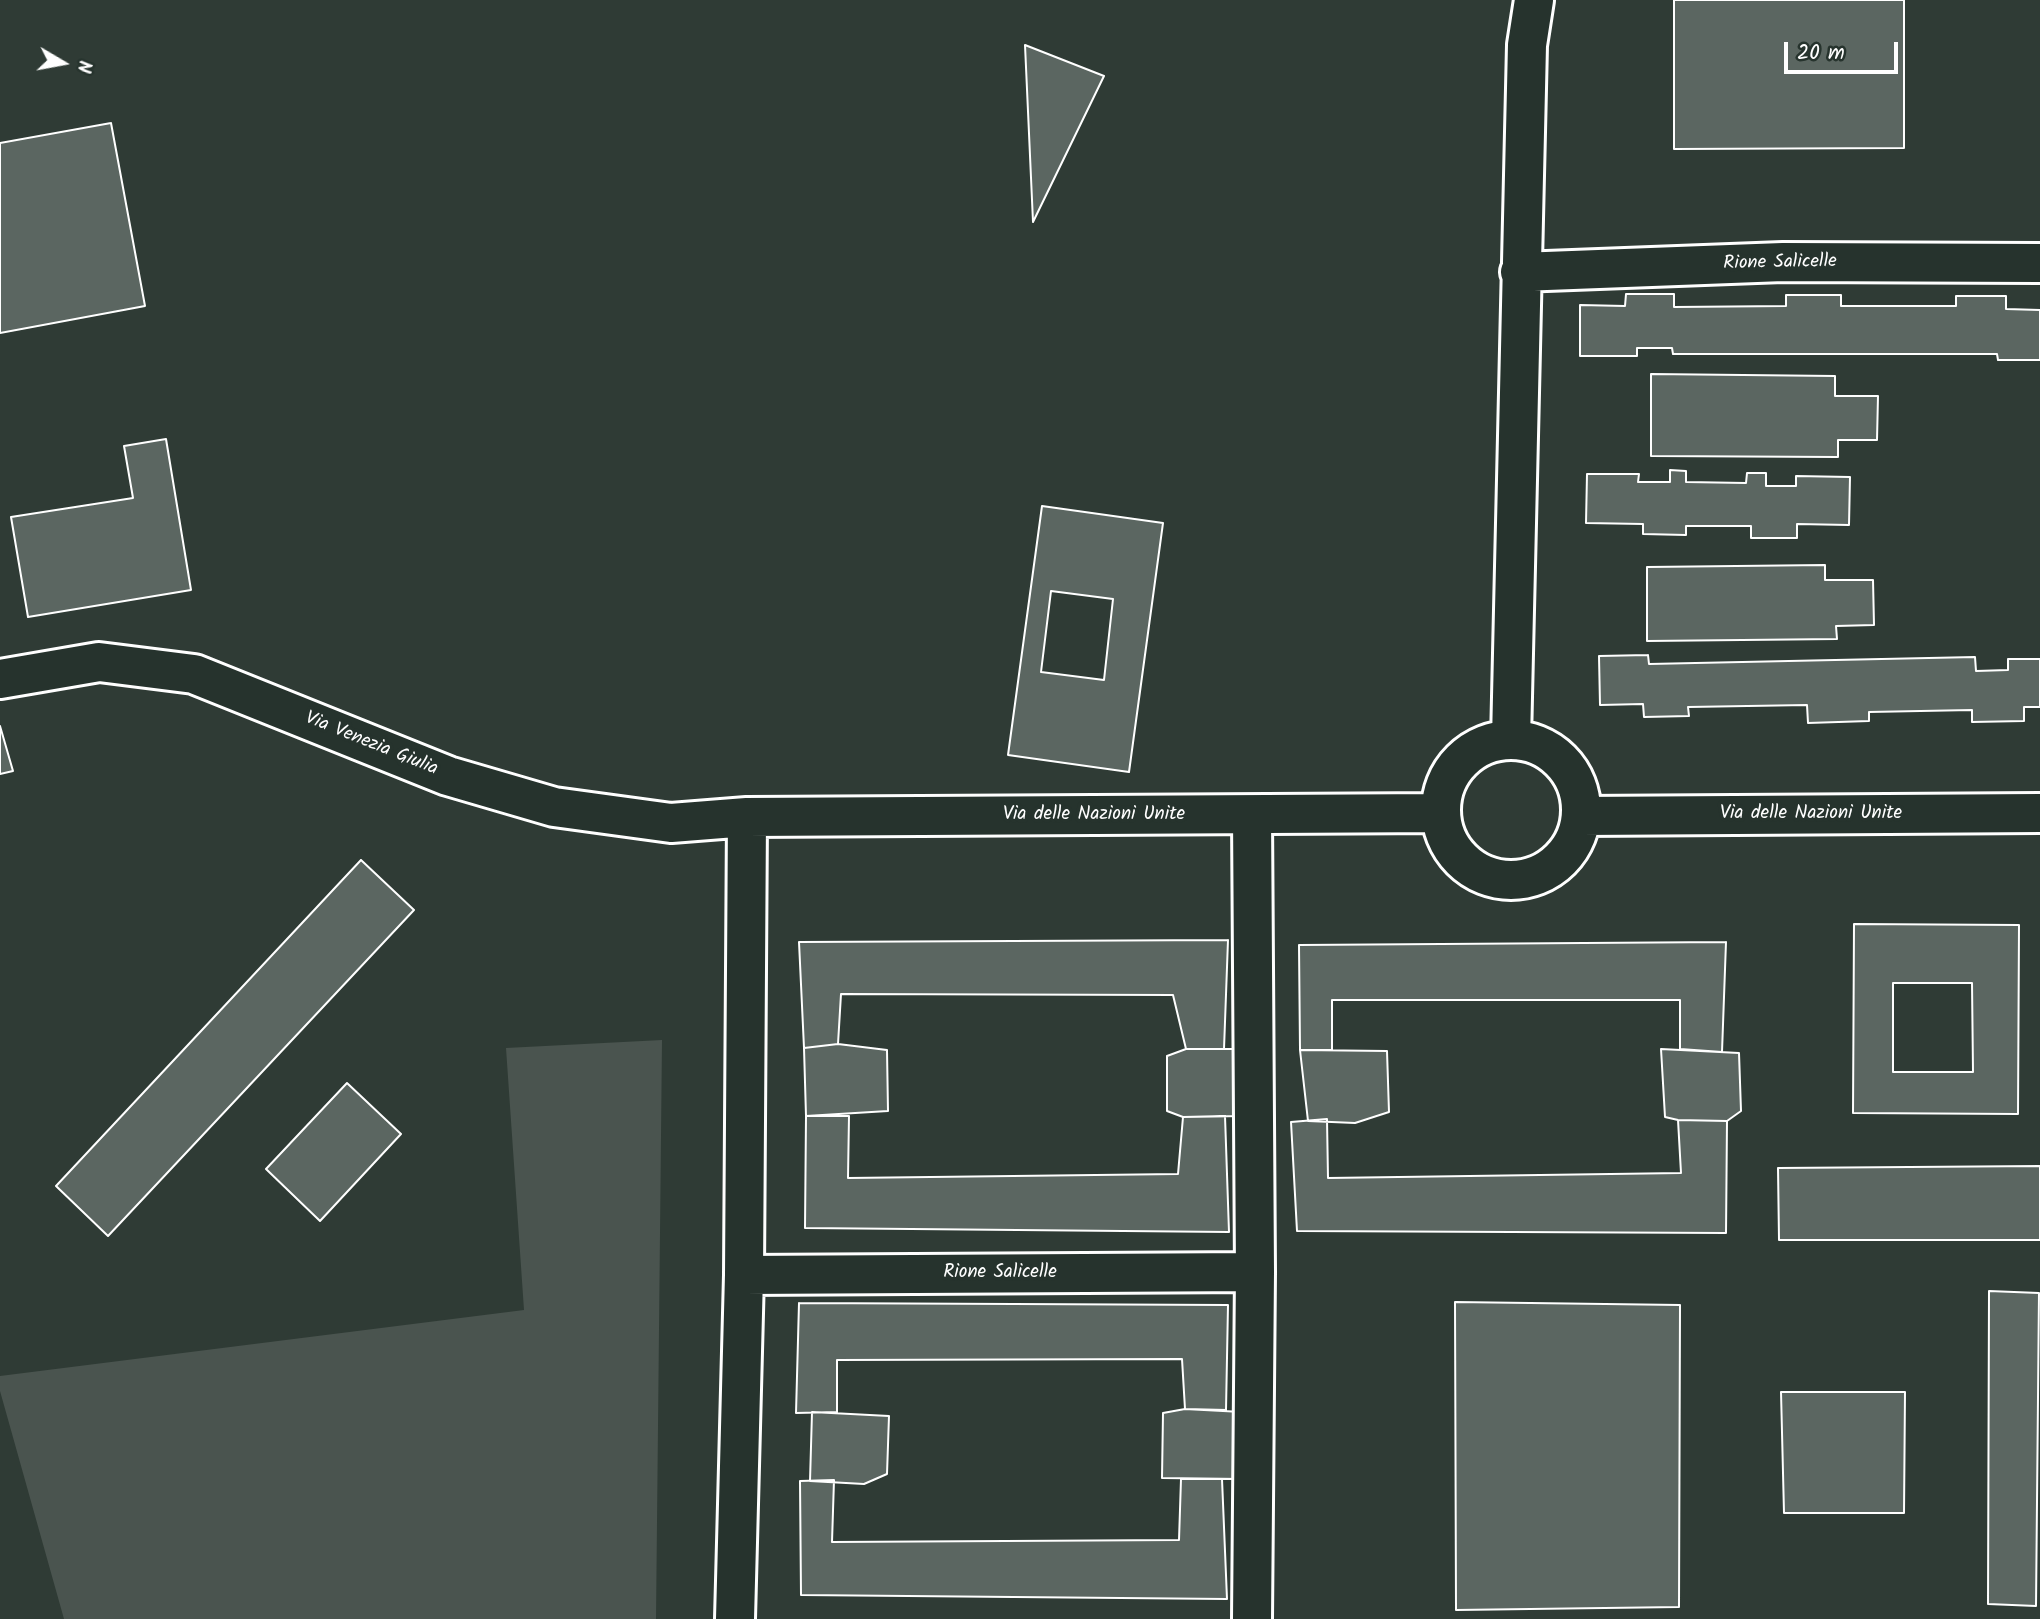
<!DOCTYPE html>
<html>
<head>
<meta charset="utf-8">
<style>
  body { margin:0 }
  #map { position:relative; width:2040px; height:1619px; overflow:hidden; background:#2f3b35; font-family:Kalam,sans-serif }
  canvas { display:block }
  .north { position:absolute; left:28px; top:28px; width:70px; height:70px; -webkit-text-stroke:5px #26332d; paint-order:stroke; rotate:100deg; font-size:19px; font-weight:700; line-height:28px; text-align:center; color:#fff }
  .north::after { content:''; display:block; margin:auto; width:24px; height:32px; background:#fff; clip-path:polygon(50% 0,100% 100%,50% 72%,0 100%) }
  .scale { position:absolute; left:1784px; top:42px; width:114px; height:32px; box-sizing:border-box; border:4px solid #fff; border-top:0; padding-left:9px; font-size:21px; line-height:24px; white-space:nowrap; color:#fff; -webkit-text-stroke:5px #26332d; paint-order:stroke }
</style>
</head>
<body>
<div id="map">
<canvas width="2040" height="1619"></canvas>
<div class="north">N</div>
<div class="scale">20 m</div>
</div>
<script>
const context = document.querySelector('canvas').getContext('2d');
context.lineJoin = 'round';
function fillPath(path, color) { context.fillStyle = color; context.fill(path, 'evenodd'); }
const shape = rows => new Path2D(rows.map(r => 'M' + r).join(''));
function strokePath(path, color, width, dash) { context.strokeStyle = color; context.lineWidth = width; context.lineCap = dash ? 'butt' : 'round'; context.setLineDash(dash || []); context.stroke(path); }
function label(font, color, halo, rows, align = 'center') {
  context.font = font + ' Kalam,sans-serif'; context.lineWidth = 7; context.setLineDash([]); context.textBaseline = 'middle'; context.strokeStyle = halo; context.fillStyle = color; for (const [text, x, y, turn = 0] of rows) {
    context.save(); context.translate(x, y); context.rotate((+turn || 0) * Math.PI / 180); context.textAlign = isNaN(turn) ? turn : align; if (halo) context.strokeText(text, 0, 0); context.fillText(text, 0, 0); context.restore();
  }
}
fillPath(shape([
  [662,1040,656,1619,64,1619,0,1391,0,1376,524,1310,506,1048]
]), '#4a544f');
const building = shape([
  [1674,0,1904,0,1904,148,1674,149,1674,0],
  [1025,45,1104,76,1033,222,1025,45],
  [111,123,145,306,0,333,0,143,111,123],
  [1626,294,1674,294,1674,307,1786,306,1786,295,1841,295,1841,306,1956,306,1956,296,2006,296,2006,309,2040,310,2040,360,1998,360,1997,354,1673,354,1672,348,1637,348,1637,356,1580,356,1580,305,1625,306,1626,294],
  [1651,374,1835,376,1835,396,1878,396,1877,440,1838,440,1838,457,1651,456,1651,374],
  [166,439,191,590,28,617,11,517,133,498,124,446,166,439],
  [1670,470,1686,471,1686,482,1746,483,1747,473,1766,473,1766,486,1796,486,1796,476,1850,477,1849,525,1797,524,1797,538,1751,538,1751,526,1686,526,1686,535,1643,534,1643,524,1586,523,1587,474,1639,474,1638,482,1670,482,1670,470],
  [1042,506,1163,523,1129,772,1008,755,1042,506],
  [1051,591,1113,599,1104,680,1041,672,1051,591],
  [1825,565,1825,580,1873,580,1874,625,1836,626,1837,639,1647,641,1647,567,1825,565],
  [1648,655,1649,664,1975,657,1976,671,2008,670,2008,659,2040,659,2040,707,2024,707,2024,721,1972,722,1972,710,1869,712,1869,721,1808,723,1807,705,1688,707,1689,716,1644,717,1643,704,1600,705,1599,656,1648,655],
  [0,726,13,771,0,774,0,726],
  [361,860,414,910,108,1236,56,1186,361,860],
  [1854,924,2019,925,2018,1114,1853,1113,1854,924],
  [1893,983,1972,983,1973,1072,1893,1072,1893,983],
  [1228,940,1224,1049,1186,1049,1173,995,841,994,838,1044,804,1048,799,942,1228,940],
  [1726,942,1722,1052,1680,1049,1680,1000,1332,1000,1332,1050,1300,1050,1299,945,1726,942],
  [838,1044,887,1050,888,1111,806,1116,804,1048,838,1044],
  [1186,1049,1242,1049,1243,1116,1183,1117,1167,1111,1167,1056,1186,1049],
  [1661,1049,1739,1053,1741,1111,1727,1121,1678,1120,1665,1117,1661,1049],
  [1300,1050,1387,1051,1389,1112,1355,1123,1308,1121,1300,1050],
  [347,1083,401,1134,320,1221,266,1169,347,1083],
  [806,1116,849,1116,848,1178,1178,1174,1183,1117,1225,1116,1229,1232,805,1228,806,1116],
  [1327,1119,1328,1178,1681,1173,1678,1120,1727,1121,1726,1233,1297,1231,1291,1122,1327,1119],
  [2040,1166,2040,1240,1779,1240,1778,1168,2040,1166],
  [1989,1291,2039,1293,2036,1606,1988,1604,1989,1291],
  [1455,1302,1680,1305,1679,1607,1456,1610,1455,1302],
  [799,1303,1228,1305,1226,1410,1185,1409,1182,1359,837,1360,837,1412,796,1413,799,1303],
  [1781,1392,1905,1392,1904,1513,1784,1513,1781,1392],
  [1185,1409,1242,1412,1241,1479,1162,1478,1163,1413,1185,1409],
  [812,1412,889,1416,887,1474,864,1484,810,1481,812,1412],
  [1181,1479,1222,1479,1227,1599,801,1595,800,1481,834,1480,832,1542,1179,1540,1181,1479]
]);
fillPath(building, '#5b6661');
strokePath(building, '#fff', 2);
const minor = shape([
  [1520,272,1783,262,2040,263],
  [0,679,99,662,194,674,448,776,554,807,671,823,747,817,1441,813],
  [1511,740,1527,45,1534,0],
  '1441 810a70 70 0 1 1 140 0a70 70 0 1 1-140 0Z',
  [1252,815,1255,1272,1252,1619],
  [1582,816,2040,813],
  [744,1275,1255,1272],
  [735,1619,744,1275,747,817]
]);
strokePath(minor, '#fff', 44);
strokePath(minor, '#26332d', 38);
label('19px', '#fff', '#26332d', [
  ["Rione Salicelle",1780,264,-1],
  ["Via Venezia Giulia",371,745,22],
  ["Via delle Nazioni Unite",1811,815],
  ["Via delle Nazioni Unite",1094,816],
  ["Rione Salicelle",1000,1274]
]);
</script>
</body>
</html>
